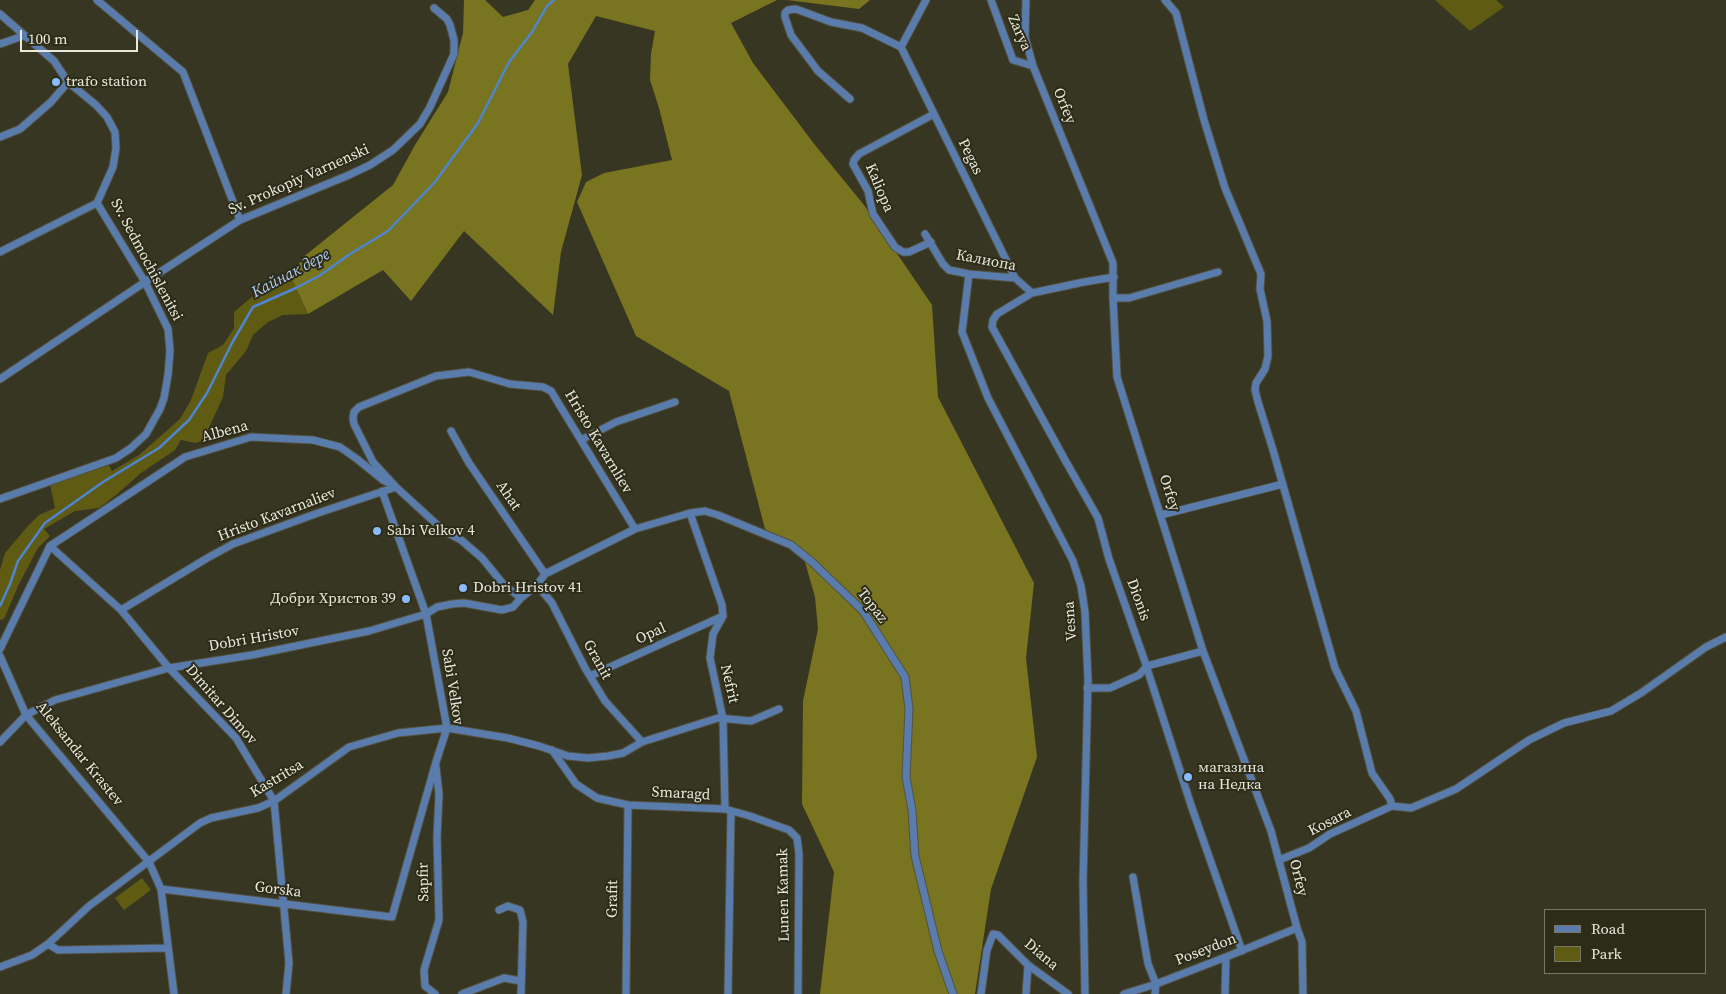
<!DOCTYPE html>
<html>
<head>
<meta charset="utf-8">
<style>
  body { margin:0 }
  #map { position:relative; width:1726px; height:994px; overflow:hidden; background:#373622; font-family:"Source Serif 4",serif }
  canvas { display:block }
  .legend { position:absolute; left:1544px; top:909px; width:162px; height:65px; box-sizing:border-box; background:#2d2c19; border:1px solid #787767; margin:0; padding:6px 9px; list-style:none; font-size:15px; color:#e8e8dc }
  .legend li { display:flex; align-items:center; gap:10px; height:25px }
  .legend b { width:25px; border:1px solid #787767 }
  .scale { position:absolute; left:20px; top:30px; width:118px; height:22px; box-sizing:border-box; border:2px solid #e8e8dc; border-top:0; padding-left:6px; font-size:15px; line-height:18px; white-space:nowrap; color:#e8e8dc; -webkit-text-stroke:4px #2d2c19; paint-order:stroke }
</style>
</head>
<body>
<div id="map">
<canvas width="1726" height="994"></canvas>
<ul class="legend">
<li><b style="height:6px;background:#5a7cad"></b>Road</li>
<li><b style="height:14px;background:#5f5b13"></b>Park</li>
</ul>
<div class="scale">100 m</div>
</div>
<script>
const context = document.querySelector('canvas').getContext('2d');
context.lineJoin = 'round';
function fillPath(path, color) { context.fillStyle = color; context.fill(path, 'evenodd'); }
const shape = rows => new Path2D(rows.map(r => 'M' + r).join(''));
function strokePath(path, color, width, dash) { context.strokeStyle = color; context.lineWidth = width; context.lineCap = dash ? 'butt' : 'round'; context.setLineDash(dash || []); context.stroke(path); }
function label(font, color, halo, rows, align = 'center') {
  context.font = font + ' "Source Serif 4",serif'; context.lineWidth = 4; context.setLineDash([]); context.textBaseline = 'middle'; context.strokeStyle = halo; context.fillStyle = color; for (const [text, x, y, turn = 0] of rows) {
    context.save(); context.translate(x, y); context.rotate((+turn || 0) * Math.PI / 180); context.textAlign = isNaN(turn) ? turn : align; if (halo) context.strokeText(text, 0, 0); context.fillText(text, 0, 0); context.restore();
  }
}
fillPath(shape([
  [1435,0,1496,0,1504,7,1470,31],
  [292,279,308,314,283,315,268,322,253,335,246,351,226,375,223,397,203,441,195,443,181,440,175,450,141,473,116,495,99,508,75,511,44,529,50,536,38,548,19,584,4,619,0,620,0,570,5,553,27,527,39,515,55,508,50,484,108,464,112,471,139,455,180,419,191,400,208,353,223,345,234,328,234,312,253,296],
  [142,878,151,890,124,910,115,898]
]), '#5f5b13');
fillPath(shape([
  [464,0,485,0,503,17,528,10,535,0,777,0,731,23,753,63,815,145,864,205,932,305,938,397,1034,583,1026,658,1037,757,991,889,975,994,820,994,834,872,802,804,803,701,818,629,815,597,803,555,778,541,765,529,729,391,636,336,577,202,586,182,604,173,672,160,659,108,650,80,651,54,655,31,596,16,568,64,582,175,561,252,553,315,464,231,411,301,383,270,308,314,292,279,302,258,393,185,415,145,448,92,463,33],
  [787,0,870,0,859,9]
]), '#79741f');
strokePath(shape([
  [0,606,10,584,18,561,45,523,103,482,159,448,189,420,207,393,232,343,253,307,296,288,319,276,350,254,388,231,435,182,478,123,509,62,532,32,547,6,554,0]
]), '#4f85d1', 2.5);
const street = shape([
  [97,0,183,72,240,220],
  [991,0,1013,60,1033,66],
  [1026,0,1025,37,1033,66,1113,263,1113,298,1117,377,1203,651,1271,831,1297,928,1302,942,1303,994],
  [1165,0,1176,13,1204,120,1225,188,1261,274,1260,289,1267,321,1268,356,1265,369,1256,383,1255,390,1258,402,1273,450,1335,668,1356,711,1372,773,1390,799,1392,806],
  [0,14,54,61,68,82,96,105,107,117,115,132,116,148,113,167,97,203,145,282,168,329,170,351,168,375,164,398,160,409,146,434,131,448,116,458,0,499],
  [0,44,23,36],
  [901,47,1015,278],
  [901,47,926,0],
  [850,99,818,71,791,35,785,17,785,13,788,10,796,9,831,22,862,28,901,47],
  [0,137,20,129,51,102,68,82],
  [925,234,943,264,949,270,969,274,1015,278,1032,293,1084,282,1114,277],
  [931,242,909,252,903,252,895,247,873,214,868,191,853,164,854,160,859,154,934,114],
  [0,252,97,203],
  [969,274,962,332,988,398,1073,561,1081,586,1085,612,1088,681,1083,882,1085,994],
  [1032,293,997,314,993,320,992,327,1065,460,1098,518,1109,559,1144,659,1191,805,1242,951],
  [1113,298,1129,298,1218,272],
  [0,379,145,282,240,220,349,175,370,165,393,150,420,124,430,107,454,54,454,40,450,25,447,19,434,8],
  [451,431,469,463,545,574],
  [581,440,616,422,675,402],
  [690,513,722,605,723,616,713,634,710,658,723,719,725,809],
  [1161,515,1283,484],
  [50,546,121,610,169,668,236,738,274,801,289,963,286,994],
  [537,585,552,603,585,668,605,701,642,742],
  [121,610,209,557,233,544,318,513,396,487,373,462,354,424,353,418,354,412,359,407,436,376,469,372,510,384,543,387,551,391,635,529],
  [0,649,50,546,185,457,251,437,313,440,340,447,357,459,383,480,396,487,444,531,461,540,482,558,504,585,521,598],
  [0,656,26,715,149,862,161,889,174,994],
  [590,676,723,616],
  [1087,688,1110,688,1139,675,1147,666,1203,651],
  [0,742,26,715,55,700,169,668,252,655,369,631,426,614,437,607,452,604,464,603,502,610,513,607,521,598,537,585,545,574,635,529,690,513,705,511,718,515,791,545,812,562,863,611,905,677,909,709,906,777,912,810,915,856,938,951,953,994],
  [552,750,576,784,597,798,628,805,725,809,750,816,789,830,797,838,799,854,798,994],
  [1279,860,1309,848,1330,834,1392,806,1411,808,1456,789,1529,740,1564,723,1611,711,1641,693,1706,647,1726,637],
  [1133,877,1148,964,1156,984,1155,994],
  [161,889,392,917,436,762,447,728,426,614,382,491],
  [499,910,508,906,520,910,523,922,521,994],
  [48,944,58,950,168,948],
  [0,967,32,955,48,944,89,906,200,823,211,818,258,808,274,801,349,747,398,733,447,728,508,738,539,746,568,756,588,758,608,756,623,753,642,742,718,718,751,721,779,709],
  [435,994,425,986,424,970,439,920,437,837,439,794,436,767],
  [462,994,504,978,521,981],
  [626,994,628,805],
  [728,994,731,811],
  [981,994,987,950,993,934,998,935,1028,965,1068,994],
  [1026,994,1028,965],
  [1124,994,1156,984,1226,957,1297,928],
  [1225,994,1226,957]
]);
strokePath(street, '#535240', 9);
strokePath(street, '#5a7cad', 7);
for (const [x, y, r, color] of [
  [56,82,5,"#8bbafc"],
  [377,531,5,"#8bbafc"],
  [463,588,5,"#8bbafc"],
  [406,599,5,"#8bbafc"],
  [1188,777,5,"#8bbafc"]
]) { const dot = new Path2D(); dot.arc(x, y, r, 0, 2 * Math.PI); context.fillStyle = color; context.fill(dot); strokePath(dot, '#2d2c19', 2); }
label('15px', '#e8e8dc', '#2d2c19', [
  ["Zarya",1019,33,66],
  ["Orfey",1064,106,68],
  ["Pegas",970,157,64],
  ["Sv. Prokopiy Varnenski",299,180,-24],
  ["Kaliopa",879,188,67],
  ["Sv. Sedmochislenitsi",146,260,62],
  ["Калиопа",986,261,11],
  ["Albena",225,432,-15],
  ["Hristo Kavarnliev",598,442,59],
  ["Orfey",1169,493,72],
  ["Ahat",508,496,56],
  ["Hristo Kavarnaliev",277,515,-21],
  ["Dionis",1138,600,70],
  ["Topaz",872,606,52],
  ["Vesna",1071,621,-94],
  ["Opal",651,634,-24],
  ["Dobri Hristov",254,639,-10],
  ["Granit",597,660,61],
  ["Nefrit",729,684,77],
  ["Sabi Velkov",452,687,81],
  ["Dimitar Dimov",221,705,49],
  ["Aleksandar Krastev",79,754,51],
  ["Kastritsa",277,779,-31],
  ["Smaragd",681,794,3],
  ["Kosara",1330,822,-27],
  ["Orfey",1298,878,76],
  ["Sapfir",424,882,-91],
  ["Gorska",278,890,7],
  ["Lunen Kamak",784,895,-91],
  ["Grafit",613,899,-89],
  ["Poseydon",1206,950,-21],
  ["Diana",1041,955,40]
]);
label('15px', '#e8e8dc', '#2d2c19', [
  ["trafo station",66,82],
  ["Sabi Velkov 4",387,531],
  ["Dobri Hristov 41",473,588],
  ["Добри Христов 39",396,599,"right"],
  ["магазина",1198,768],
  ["на Недка",1198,785]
], 'left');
label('italic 16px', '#b4d0f8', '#2d2c19', [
  ["Кайнак дере",291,274,-28]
]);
</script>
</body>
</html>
